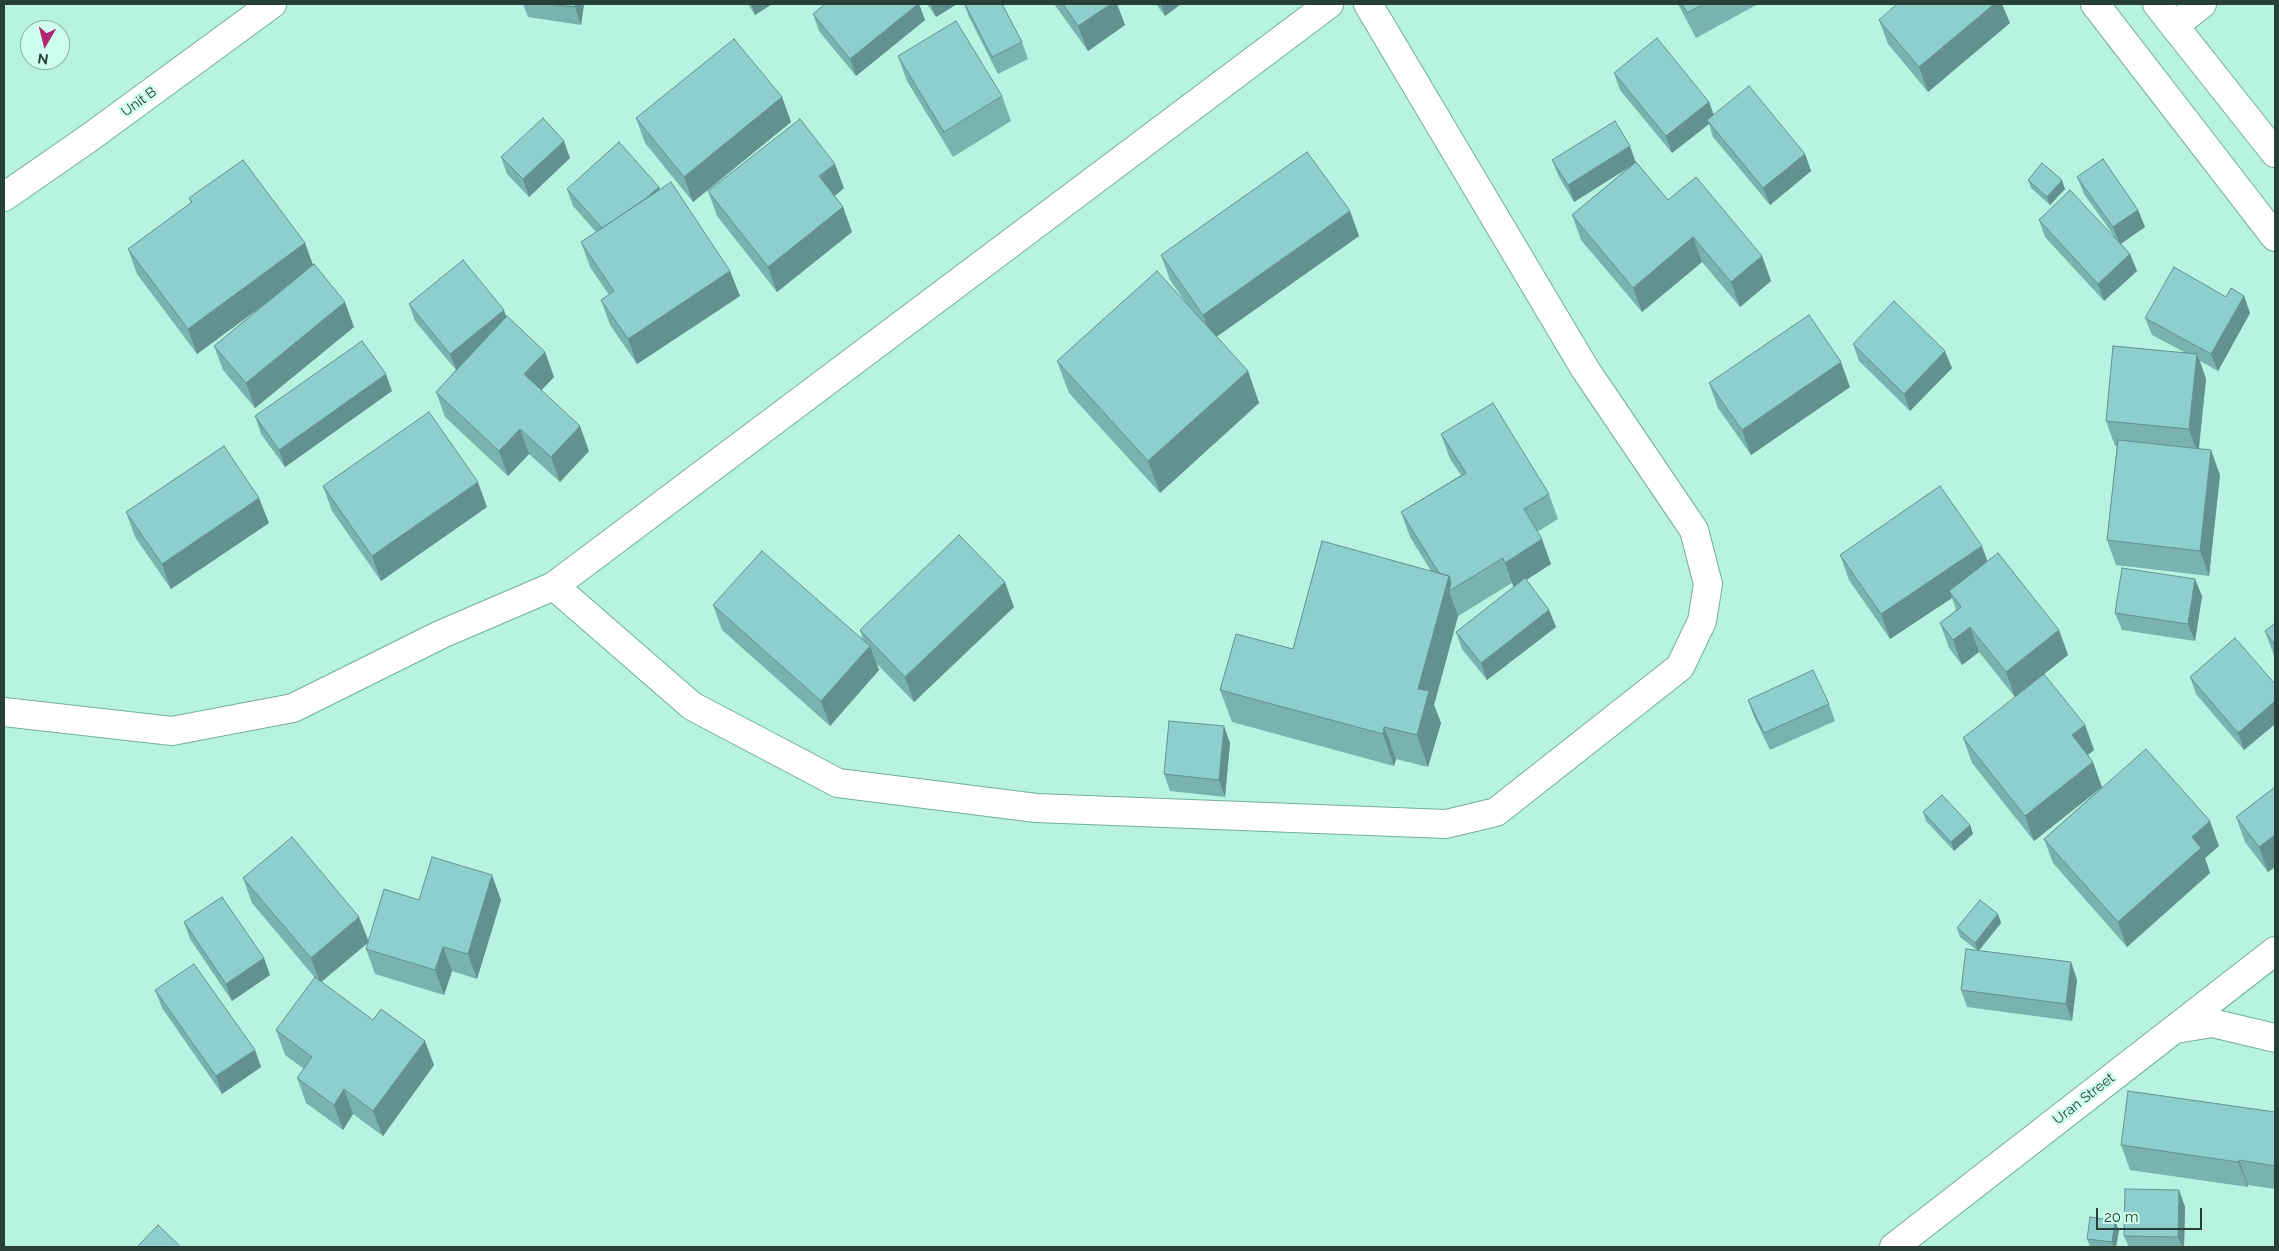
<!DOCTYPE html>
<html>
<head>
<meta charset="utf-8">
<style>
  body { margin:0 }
  #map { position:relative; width:2279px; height:1251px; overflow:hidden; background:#b7f3e0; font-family:Raleway,sans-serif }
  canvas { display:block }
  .frame { position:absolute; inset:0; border:5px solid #273f37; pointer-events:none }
  .north { position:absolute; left:20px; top:20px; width:50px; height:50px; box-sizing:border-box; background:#cefeee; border:1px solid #8bb2a5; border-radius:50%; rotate:188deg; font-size:14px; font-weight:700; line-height:20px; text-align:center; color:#273f37 }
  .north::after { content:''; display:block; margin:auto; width:18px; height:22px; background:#ae2971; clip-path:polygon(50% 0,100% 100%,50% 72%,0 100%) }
  .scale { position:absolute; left:2096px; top:1208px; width:106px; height:22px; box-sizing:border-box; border:2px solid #273f37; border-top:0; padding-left:6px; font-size:15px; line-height:18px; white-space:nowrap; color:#273f37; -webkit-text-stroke:4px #cefeee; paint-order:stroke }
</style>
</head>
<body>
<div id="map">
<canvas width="2279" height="1251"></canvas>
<div class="frame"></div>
<div class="north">N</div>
<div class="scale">20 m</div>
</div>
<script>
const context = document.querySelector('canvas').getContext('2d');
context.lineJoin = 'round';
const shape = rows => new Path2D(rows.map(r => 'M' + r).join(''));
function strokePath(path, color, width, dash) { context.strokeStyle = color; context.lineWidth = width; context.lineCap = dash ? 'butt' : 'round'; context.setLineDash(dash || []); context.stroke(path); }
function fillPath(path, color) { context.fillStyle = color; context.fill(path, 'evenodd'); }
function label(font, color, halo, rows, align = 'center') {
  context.font = font + ' Raleway,sans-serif'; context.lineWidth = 5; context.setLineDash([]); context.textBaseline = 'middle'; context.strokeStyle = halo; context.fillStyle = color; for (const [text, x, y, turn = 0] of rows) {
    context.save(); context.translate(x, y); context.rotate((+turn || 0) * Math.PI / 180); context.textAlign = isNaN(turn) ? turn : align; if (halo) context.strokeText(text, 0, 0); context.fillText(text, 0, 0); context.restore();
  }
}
const minor = shape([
  [2095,4,2275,237],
  [2157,4,2275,153],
  [2174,26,2202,4],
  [4,197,89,138,272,4],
  [554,586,692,706,838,783,1036,808,1446,824,1496,812,1680,667,1702,621,1708,584,1694,530,1585,369,1368,4],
  [4,712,172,731,293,708,442,634,554,586,1329,4],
  [2176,1029,2212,1023,2275,1038],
  [1894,1247,2275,951]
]);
strokePath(minor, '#74ae9c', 30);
strokePath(minor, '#fff', 28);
fillPath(shape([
  [523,4,584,4,581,25,528,17],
  [748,4,772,4,755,15],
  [825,4,919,4,925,20,856,76,819,31,813,14],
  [927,4,957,4,936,17],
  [964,4,1002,4,1022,42,1028,59,998,74,969,17],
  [1054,4,1117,4,1125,25,1088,51],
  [1156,4,1181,4,1165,16],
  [1678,4,1758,4,1696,38],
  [1879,20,2010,23,1928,92,1888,44],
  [898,56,1002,96,1011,121,953,157,907,81],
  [1614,73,1709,102,1714,115,1805,154,1811,171,1770,205,1713,137,1709,124,1672,153,1620,90],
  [782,97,791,122,693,202,645,143,636,118],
  [501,157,570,158,529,197,507,174],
  [1552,160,1636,162,1668,200,1762,256,1771,281,1740,307,1702,262,1642,312,1581,240,1572,215,1629,167,1574,202,1559,177],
  [2077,177,2138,210,2145,227,2121,244,2130,254,2137,271,2104,301,2045,237,2039,220,2114,236,2084,194],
  [2028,180,2065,189,2050,205,2031,188],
  [844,188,835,196,843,207,852,232,777,292,717,216,708,191],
  [567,189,660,190,730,271,740,296,637,364,610,325,601,300,609,295,590,267,581,242,596,232,573,206],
  [189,198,305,243,313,265,354,327,255,408,223,370,214,346,263,305,197,354,137,274,128,249,191,203],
  [1350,211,1359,236,1216,337,1248,371,1259,403,1160,493,1069,393,1057,361,1187,304,1170,280,1161,255],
  [2244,296,2250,313,2218,371,2200,361,2206,379,2199,449,2220,475,2209,576,2116,565,2107,540,2117,446,2115,446,2106,421,2184,352,2152,335,2145,318,2226,297],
  [409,304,506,317,545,352,554,377,541,390,589,451,560,482,529,454,508,476,445,417,436,392,456,370,415,321],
  [1853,344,1952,368,1910,411,1859,361],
  [1709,383,1850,387,1751,455,1718,408],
  [392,391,285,467,261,434,255,416],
  [1441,434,1549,494,1558,519,1537,532,1551,564,1526,580,1549,610,1556,627,1487,680,1462,649,1456,632,1514,587,1512,583,1458,616,1434,705,1441,723,1428,767,1396,759,1394,766,1232,722,1220,690,1431,571,1410,537,1401,512,1461,475,1450,459],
  [323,486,487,507,381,581,332,511],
  [126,512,269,523,171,589,135,537],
  [1840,555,1987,561,2059,630,2068,655,2015,697,1979,652,1962,665,1949,648,1940,623,1956,610,1952,598,1890,639,1849,580],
  [2202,596,2195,641,2122,630,2115,613],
  [713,605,863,640,860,630,1014,607,914,702,876,663,879,670,830,726,722,630],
  [2275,623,2275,658,2274,656,2265,631],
  [2190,677,2275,684,2275,724,2244,750,2196,694],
  [1748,700,1829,704,1835,721,1770,750,1754,717],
  [2085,725,2094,750,2088,755,2102,787,2219,846,2205,858,2210,873,2127,947,2053,863,2044,839,2102,787,2034,841,1972,763,1963,738],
  [1230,743,1225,797,1170,791,1164,774],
  [2275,787,2268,872,2245,842,2236,817],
  [1923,812,1970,825,1973,834,1954,851,1926,821],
  [243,878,368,942,419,900,501,900,477,979,452,971,444,995,375,974,366,949,368,942,321,982,434,1065,383,1136,353,1114,343,1130,306,1103,297,1078,304,1069,285,1055,276,1030,316,979,252,903],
  [1998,914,2001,923,1979,951,2071,962,2077,980,2072,1021,1967,1007,1961,990,1978,951,1960,937,1957,928],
  [184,922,264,958,270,975,232,1001,190,939],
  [155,990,255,1050,261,1067,222,1094,162,1008],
  [2275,1112,2275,1189,2248,1185,2248,1187,2130,1170,2121,1145],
  [2179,1190,2185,1207,2184,1247,2129,1247,2124,1236],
  [2119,1230,2116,1247,2090,1247,2087,1239]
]), '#79b2af');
fillPath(shape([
  [575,4,584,4,581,25,575,7],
  [751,4,772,4,755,15],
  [918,4,919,4,925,20,856,76,850,59],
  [931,4,957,4,936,17],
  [1111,4,1117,4,1125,25,1088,51,1078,26],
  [1161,4,1181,4,1165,16],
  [1994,4,2002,4,2010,23,1928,92,1919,67],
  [782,97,791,122,693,202,684,177],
  [1709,102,1715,119,1707,120,1709,124,1672,153,1666,136],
  [564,141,570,158,529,197,523,179],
  [1630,146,1636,163,1574,202,1568,185],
  [1805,154,1811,171,1770,205,1763,188],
  [835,164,844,188,828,201,819,176],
  [2062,180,2065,189,2050,205,2047,197],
  [659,187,665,204,607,234],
  [843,207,852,232,777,292,768,267],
  [2138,210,2145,227,2120,244,2113,227],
  [1350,211,1359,236,1212,340,1203,315],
  [1693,237,1702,262,1642,312,1633,288],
  [305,243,314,268,197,354,188,329],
  [2130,254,2137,271,2104,301,2098,284],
  [1762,256,1771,281,1740,307,1731,282],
  [730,271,740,296,637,364,628,339],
  [2244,296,2250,313,2218,371,2211,354],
  [345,302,354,327,255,408,246,383],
  [504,310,510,327,457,371,450,354],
  [1945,351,1952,368,1910,411,1904,394],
  [545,352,554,377,533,399,524,374],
  [2197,354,2206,379,2198,454,2189,429],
  [1841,362,1850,387,1751,455,1742,430],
  [1248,371,1259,403,1160,493,1148,461],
  [386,374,392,391,285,467,279,450],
  [580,426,589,451,560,482,551,457],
  [520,429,529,454,508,476,499,451],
  [2211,450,2220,475,2209,576,2200,551],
  [478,482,487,507,381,581,372,556],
  [259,498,269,523,171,589,162,564],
  [1542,539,1551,564,1514,588,1505,563],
  [1982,546,1991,571,1949,591,1952,598,1890,639,1881,614],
  [1449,576,1453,588,1449,591,1458,616,1434,705,1441,723,1428,767,1417,735,1418,689],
  [2195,579,2202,596,2195,641,2188,624],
  [1005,582,1014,607,914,702,905,677],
  [1549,610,1556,627,1487,680,1481,663],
  [1970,627,1979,652,1962,665,1953,640],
  [2059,630,2068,655,2015,697,2006,672],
  [870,646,879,670,830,726,821,701],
  [2275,701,2275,724,2244,750,2238,733],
  [2085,725,2094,750,2081,760,2072,735],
  [1224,726,1230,743,1225,797,1219,780],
  [1384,727,1396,759,1394,766,1383,734],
  [2093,762,2102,787,2034,841,2025,816],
  [2210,821,2219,846,2205,858,2210,873,2127,947,2118,922,2192,837],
  [1970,825,1973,834,1954,851,1951,842],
  [2275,835,2275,867,2268,872,2259,847],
  [492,875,501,900,477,979,468,954],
  [1998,914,2001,923,1978,951,1975,943],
  [359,917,369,942,320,983,311,958],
  [443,947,452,971,444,995,435,970],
  [264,958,270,975,232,1001,226,984],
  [2071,962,2077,980,2072,1021,2066,1004],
  [425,1041,434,1065,383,1136,373,1111],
  [255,1050,261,1067,222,1094,216,1076],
  [344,1089,353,1114,343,1130,334,1105],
  [2239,1160,2248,1185,2248,1187,2238,1162],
  [2179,1190,2185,1207,2184,1247,2182,1247,2178,1237],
  [2115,1221,2119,1230,2116,1247,2113,1247,2112,1242]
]), '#63918f');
const building = shape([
  [548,4,575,4,575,7,548,4],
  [825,4,918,4,850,59,813,14,825,4],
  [965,4,1002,4,1022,42,992,57,965,4],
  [1063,4,1111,4,1078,26,1063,4],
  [1682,4,1704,4,1687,13,1682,4],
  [1897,4,1994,4,1919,67,1879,20,1897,4],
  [956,21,1002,96,944,132,898,56,956,21],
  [1657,38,1709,102,1666,136,1614,73,1657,38],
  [734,39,782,97,684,177,636,118,734,39],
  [1749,86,1805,154,1763,188,1707,120,1749,86],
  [543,118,564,141,523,179,501,157,543,118],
  [800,119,835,164,819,176,843,207,768,267,708,191,800,119],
  [1615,121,1630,146,1568,185,1552,160,1615,121],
  [619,142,659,187,645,199,602,228,567,189,619,142],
  [1307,152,1350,211,1203,315,1161,255,1307,152],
  [2103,159,2138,210,2113,227,2077,177,2103,159],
  [243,160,305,243,188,329,128,249,192,202,189,198,243,160],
  [1636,162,1668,200,1696,177,1762,256,1731,282,1693,237,1633,288,1572,215,1636,162],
  [2042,163,2062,180,2047,197,2028,180,2042,163],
  [671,182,730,271,628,339,601,300,614,291,581,242,671,182],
  [2070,190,2130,254,2098,284,2039,220,2070,190],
  [463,260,504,310,450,354,409,304,463,260],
  [314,264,345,302,246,383,214,346,314,264],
  [2174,267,2226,297,2231,288,2244,296,2211,354,2145,318,2174,267],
  [1157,271,1248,371,1148,461,1057,361,1157,271],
  [1894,301,1945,351,1904,394,1853,344,1894,301],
  [1809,315,1841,362,1742,430,1709,383,1809,315],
  [507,316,545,352,524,374,580,426,551,457,520,429,499,451,436,392,507,316],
  [362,341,386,374,279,450,255,416,362,341],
  [2113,346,2197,354,2189,429,2106,421,2113,346],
  [1493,403,1549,494,1524,509,1542,539,1505,563,1503,558,1449,591,1451,583,1449,576,1439,573,1401,512,1466,473,1441,434,1493,403],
  [429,412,478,482,372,556,323,486,429,412],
  [2118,440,2211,450,2200,551,2107,540,2118,440],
  [224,446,259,498,162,564,126,512,224,446],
  [1940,486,1982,546,1881,614,1840,555,1940,486],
  [959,535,1005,582,905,677,860,630,959,535],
  [1322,541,1449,576,1418,689,1429,691,1417,735,1384,727,1383,734,1220,690,1236,634,1293,649,1322,541],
  [762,551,870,646,821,701,713,605,762,551],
  [1998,553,2059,630,2006,672,1970,627,1953,640,1940,623,1961,607,1949,591,1998,553],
  [2122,568,2195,579,2188,624,2115,613,2122,568],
  [1525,578,1549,610,1481,663,1456,632,1525,578],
  [2275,623,2275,645,2265,631,2275,623],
  [2235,638,2275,684,2275,701,2238,733,2190,677,2235,638],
  [1813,670,1829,704,1764,733,1748,700,1813,670],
  [2044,674,2085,725,2072,735,2093,762,2025,816,1963,738,2044,674],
  [1169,721,1224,726,1219,780,1164,774,1169,721],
  [2146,749,2210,821,2192,837,2201,848,2118,922,2044,839,2146,749],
  [2275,787,2275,835,2259,847,2236,817,2275,787],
  [1942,795,1970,825,1951,842,1923,812,1942,795],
  [292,837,359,917,311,958,243,878,292,837],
  [432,857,492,875,468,954,443,947,435,970,366,949,384,889,419,900,432,857],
  [222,897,264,958,226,984,184,922,222,897],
  [1980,900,1998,914,1975,943,1957,928,1980,900],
  [1966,949,2071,962,2066,1004,1961,990,1966,949],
  [194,964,255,1050,216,1076,155,990,194,964],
  [315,977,373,1020,381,1009,425,1041,373,1111,344,1089,334,1105,297,1078,312,1057,276,1030,315,977],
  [2128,1091,2275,1112,2275,1166,2239,1160,2238,1162,2121,1145,2128,1091],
  [2125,1189,2179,1190,2178,1237,2124,1236,2125,1189],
  [2090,1217,2115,1221,2112,1242,2087,1239,2090,1217],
  [158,1225,181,1247,137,1247,158,1225]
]);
fillPath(building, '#8dcfcc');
strokePath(building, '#63918f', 1);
label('14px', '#273f37', '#cefeee', [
  ["Unit B",139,102,-36],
  ["Uran Street",2084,1099,-38]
]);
</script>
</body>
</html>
